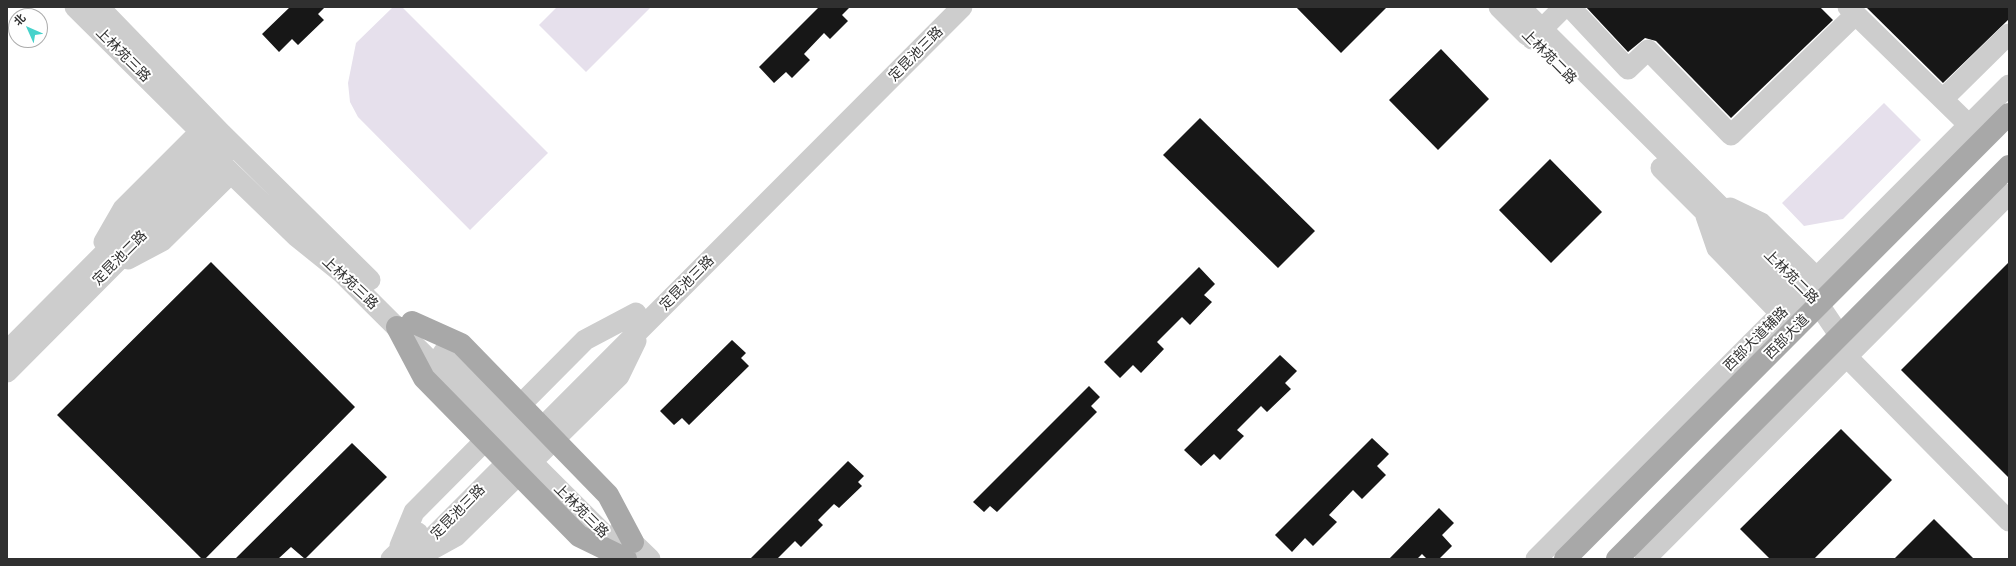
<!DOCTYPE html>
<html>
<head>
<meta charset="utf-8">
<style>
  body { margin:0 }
  #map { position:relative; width:2016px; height:566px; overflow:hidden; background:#fff; font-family:"Alegreya Sans","Noto Sans SC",sans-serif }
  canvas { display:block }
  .frame { position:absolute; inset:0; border:8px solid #303030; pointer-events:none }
  .north { position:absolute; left:8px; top:8px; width:40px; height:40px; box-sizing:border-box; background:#fff; border:1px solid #acacac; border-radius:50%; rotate:315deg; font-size:11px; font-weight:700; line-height:16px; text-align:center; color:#303030 }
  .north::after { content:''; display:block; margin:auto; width:14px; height:18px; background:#47d2cb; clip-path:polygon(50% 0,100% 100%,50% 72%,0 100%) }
</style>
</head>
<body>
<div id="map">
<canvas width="2016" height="566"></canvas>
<div class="frame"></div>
<div class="north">北</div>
</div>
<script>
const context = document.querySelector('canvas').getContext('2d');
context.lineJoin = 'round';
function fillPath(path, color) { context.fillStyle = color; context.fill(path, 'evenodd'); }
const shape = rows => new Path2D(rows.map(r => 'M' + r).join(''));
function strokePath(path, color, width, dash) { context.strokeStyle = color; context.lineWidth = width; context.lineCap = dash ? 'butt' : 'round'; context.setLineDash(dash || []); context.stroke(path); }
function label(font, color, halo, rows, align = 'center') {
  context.font = font + ' "Alegreya Sans","Noto Sans SC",sans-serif'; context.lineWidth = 4; context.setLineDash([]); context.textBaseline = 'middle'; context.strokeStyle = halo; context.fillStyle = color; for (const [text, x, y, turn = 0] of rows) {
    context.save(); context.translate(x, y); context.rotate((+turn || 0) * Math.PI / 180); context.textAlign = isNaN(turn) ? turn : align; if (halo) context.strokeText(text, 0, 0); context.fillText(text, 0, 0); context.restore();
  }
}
fillPath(shape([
  [393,7,402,7,548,153,470,230,358,117,350,102,348,83,356,43],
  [557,7,651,7,586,72,539,25],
  [1884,103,1921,140,1843,219,1804,226,1782,203]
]), '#e6e0ec');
fillPath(shape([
  [290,7,325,7,318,14,324,20,298,45,292,39,279,52,262,34],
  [819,7,850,7,842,15,848,21,830,39,824,33,804,54,810,60,792,78,786,72,774,83,759,67],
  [1296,7,1387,7,1341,53],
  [1586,7,1820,7,1833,20,1731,118,1656,41,1645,38,1628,52],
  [1866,7,2009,7,2009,19,1943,83],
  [1441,49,1489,99,1438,150,1389,100],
  [1200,118,1315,231,1278,268,1163,155],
  [1550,159,1602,212,1551,263,1499,210],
  [211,262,355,407,205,559,202,559,57,415],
  [2009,262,2009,478,1901,370],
  [1199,267,1215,284,1204,295,1212,302,1190,325,1182,317,1157,342,1164,349,1141,373,1133,365,1120,378,1104,362],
  [732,340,746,353,741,358,749,366,689,425,682,418,674,425,660,411],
  [1280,355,1297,371,1285,383,1291,389,1267,412,1261,406,1237,430,1244,436,1220,460,1214,454,1201,466,1184,450],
  [1089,386,1100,397,1091,406,1097,412,997,512,990,506,984,512,973,502],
  [1841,429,1892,480,1814,559,1770,559,1740,529],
  [1372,438,1389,454,1377,466,1386,475,1362,499,1353,490,1329,515,1337,522,1313,546,1305,538,1292,552,1275,535],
  [352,443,387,477,305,559,291,547,278,559,235,559],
  [848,461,864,476,858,482,862,486,839,508,834,504,818,520,823,525,801,547,795,541,777,559,750,559],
  [1439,508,1454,523,1442,535,1452,546,1439,559,1427,559,1422,554,1417,559,1389,559],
  [1934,519,1974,559,1894,559]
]), '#171717');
strokePath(shape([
  [75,7,213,144,218,160,231,173,296,236,342,273,628,558],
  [99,7,222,134,370,280],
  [1499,7,1527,35],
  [1520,7,1819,305,1840,336,1846,356,2009,521],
  [1570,7,1628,69,1648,50,1731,135,1856,14],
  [1848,7,1969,125],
  [1532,39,1564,7],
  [1944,98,2009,34],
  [1661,168,1803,310],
  [1730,208,1761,223,1817,278],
  [1706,216,1717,248,1781,314],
  [104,242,123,209,200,132],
  [128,259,162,241,231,173],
  [7,351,221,136],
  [443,353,540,450],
  [7,372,228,150],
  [620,530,650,559],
  [400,546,414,512,585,340,636,313],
  [427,552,456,536,619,376,636,341],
  [391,559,418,533],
  [411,559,962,7],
  [1536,559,2009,85],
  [1645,559,2009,194]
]), '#cdcdcd', 21);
strokePath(shape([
  [412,322,461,344,608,495,633,542],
  [397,327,424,378,579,536,626,559],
  [1565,559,2009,114],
  [1617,559,2009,166]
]), '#a8a8a8', 22);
label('14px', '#303030', '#fff', [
  ["定昆池三路",916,54,-45],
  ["上林苑三路",123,55,45],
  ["上林苑二路",1549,57,45],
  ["定昆池二路",120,258,-45],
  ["上林苑二路",1791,277,45],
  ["上林苑三路",350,283,43],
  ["定昆池三路",687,283,-45],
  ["西部大道",1787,337,-45],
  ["西部大道辅路",1756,339,-45],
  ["上林苑三路",581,511,45],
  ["定昆池三路",458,512,-45]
]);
</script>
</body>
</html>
